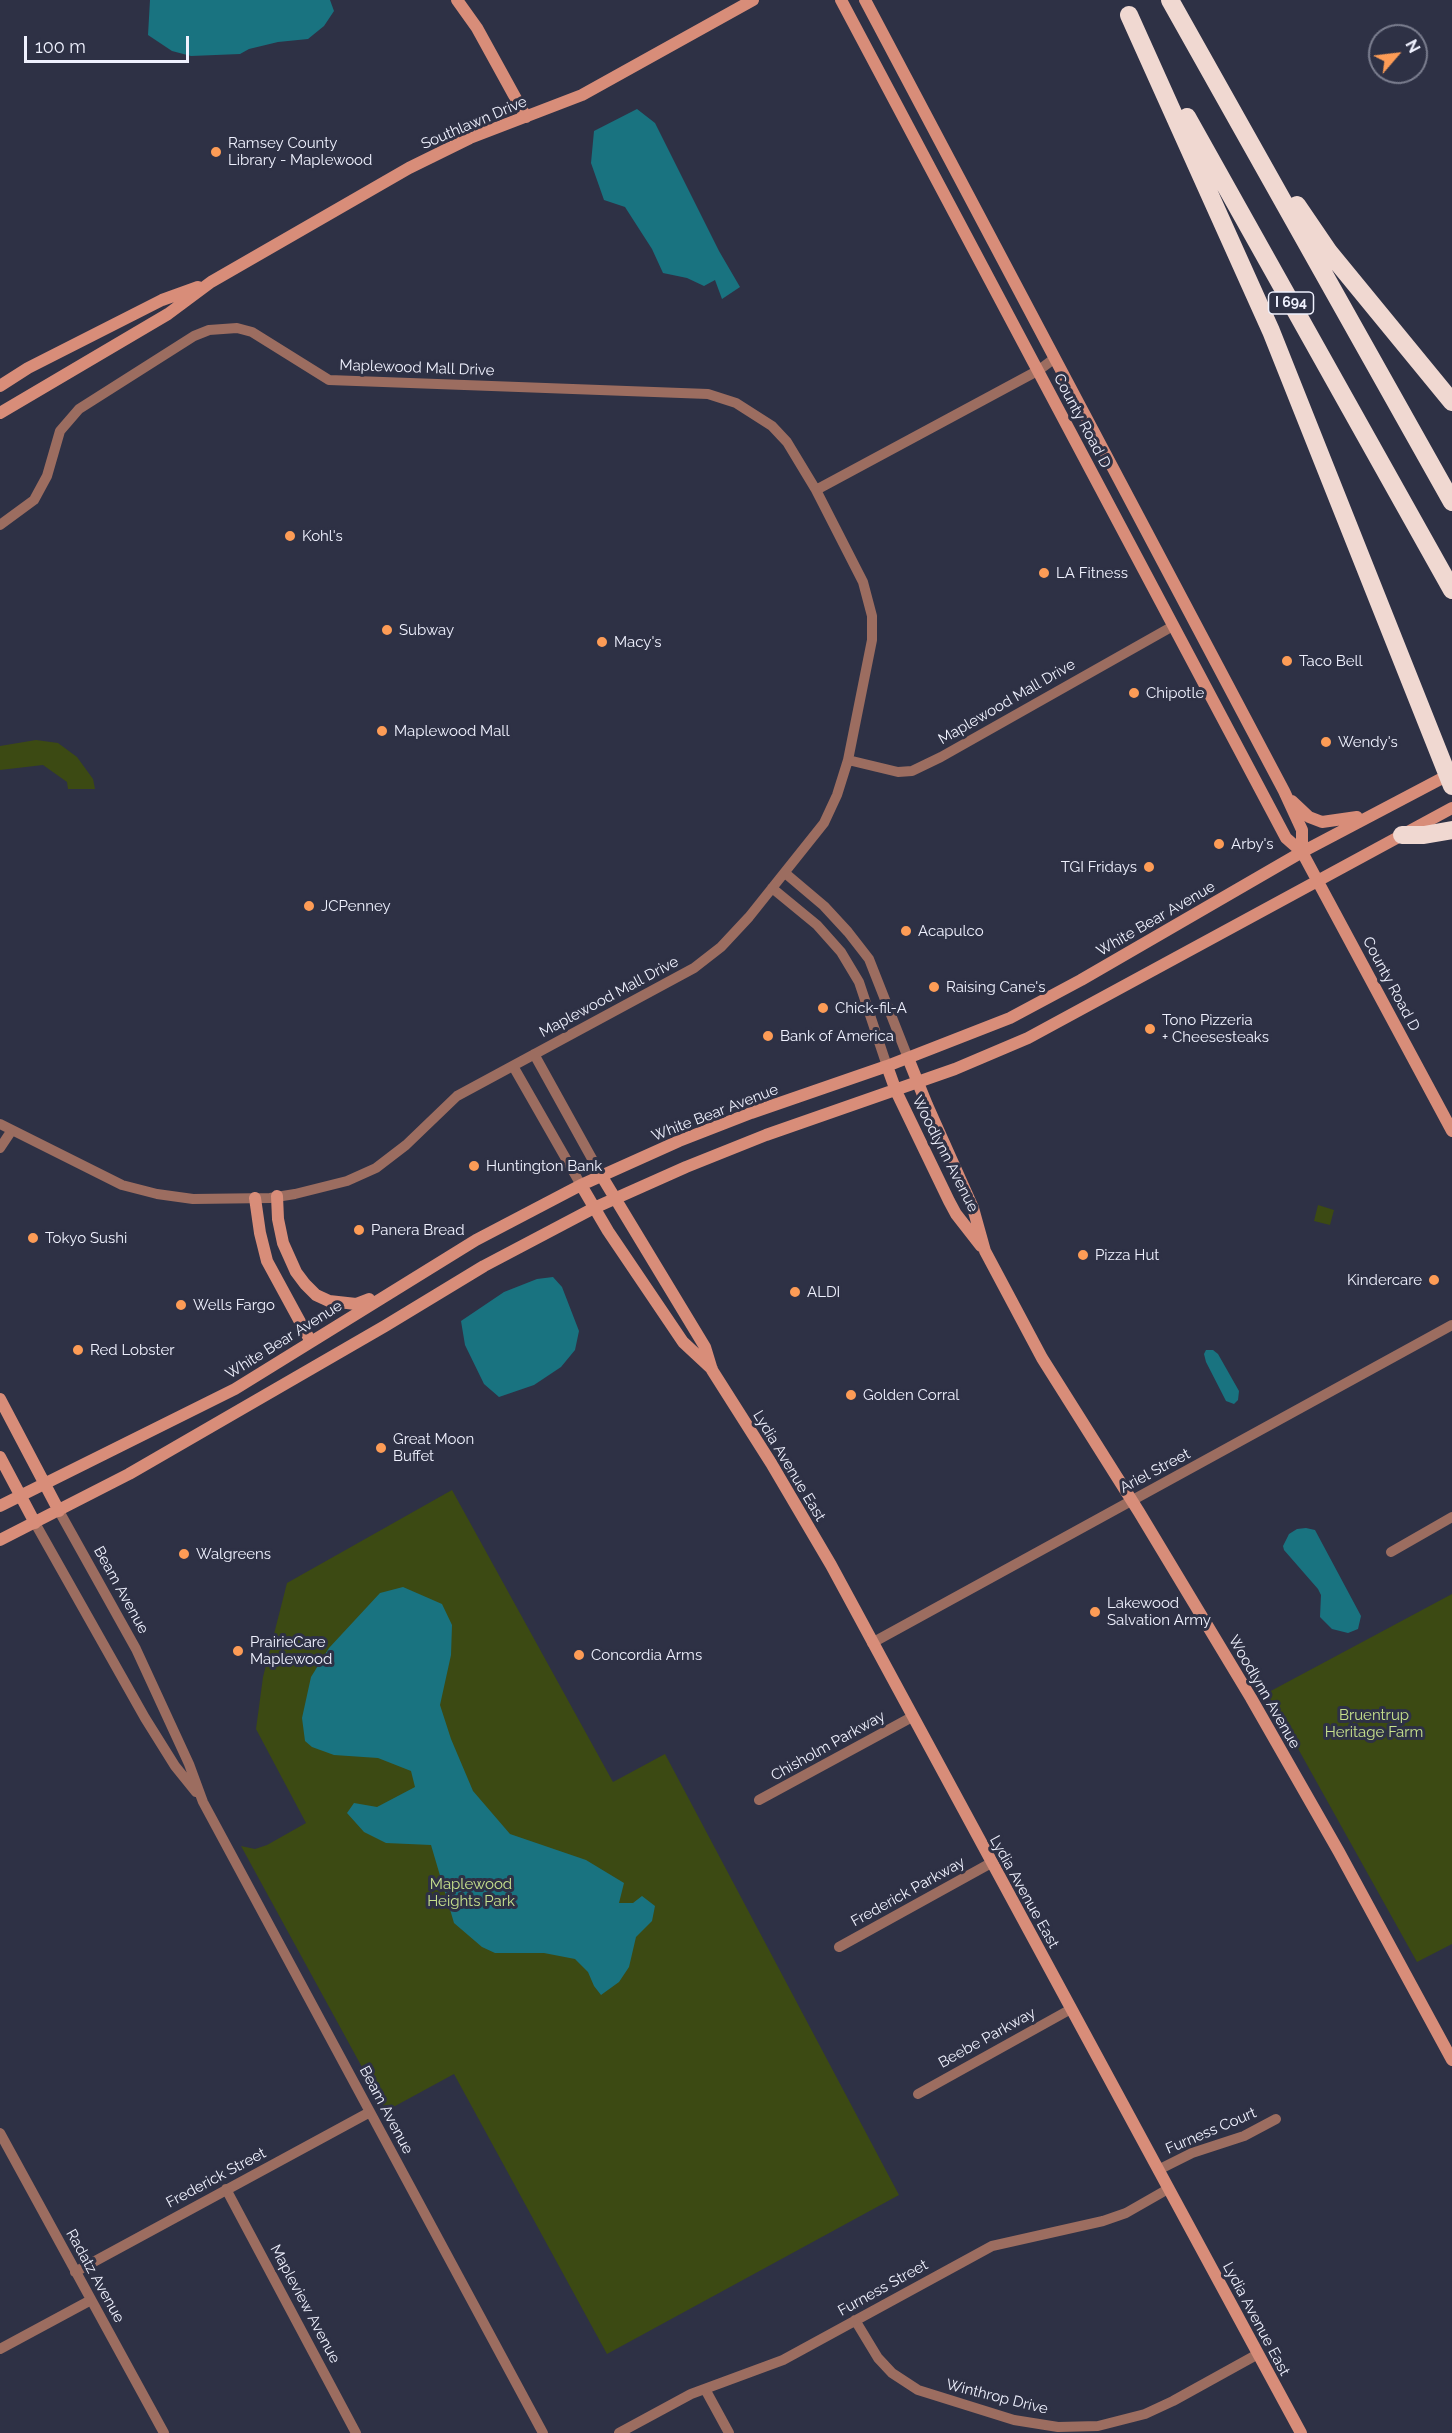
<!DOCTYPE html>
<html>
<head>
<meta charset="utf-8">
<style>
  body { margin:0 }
  #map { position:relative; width:1452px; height:2433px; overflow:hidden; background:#2e3145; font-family:Raleway,sans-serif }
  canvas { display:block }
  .north { position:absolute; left:1368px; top:24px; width:60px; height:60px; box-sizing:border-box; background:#2e3145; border:2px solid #7b7e8f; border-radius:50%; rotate:62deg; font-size:16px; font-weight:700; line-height:24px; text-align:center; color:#eff1fe }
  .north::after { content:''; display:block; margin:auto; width:21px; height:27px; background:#fd9c56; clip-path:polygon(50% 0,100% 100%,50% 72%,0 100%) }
  .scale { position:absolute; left:24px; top:36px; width:165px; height:27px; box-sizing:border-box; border:3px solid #eff1fe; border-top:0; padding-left:8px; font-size:18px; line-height:21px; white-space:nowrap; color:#eff1fe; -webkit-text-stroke:4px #2e3145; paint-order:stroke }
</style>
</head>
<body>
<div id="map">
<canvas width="1452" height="2433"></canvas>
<div class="north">N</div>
<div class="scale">100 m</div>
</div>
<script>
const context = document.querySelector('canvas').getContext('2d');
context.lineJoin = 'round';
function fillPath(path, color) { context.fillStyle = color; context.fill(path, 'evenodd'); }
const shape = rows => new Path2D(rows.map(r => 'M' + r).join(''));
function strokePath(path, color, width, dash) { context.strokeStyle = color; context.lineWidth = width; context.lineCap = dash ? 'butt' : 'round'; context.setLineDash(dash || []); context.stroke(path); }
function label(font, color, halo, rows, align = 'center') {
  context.font = font + ' Raleway,sans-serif'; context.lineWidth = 6; context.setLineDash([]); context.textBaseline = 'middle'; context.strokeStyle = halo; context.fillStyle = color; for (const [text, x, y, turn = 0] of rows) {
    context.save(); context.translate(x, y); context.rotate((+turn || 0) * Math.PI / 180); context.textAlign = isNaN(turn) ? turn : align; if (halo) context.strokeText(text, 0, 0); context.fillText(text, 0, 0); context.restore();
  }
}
fillPath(shape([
  [36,740,58,743,77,757,93,779,95,789,68,789,67,782,43,765,0,770,0,746],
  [1318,1205,1334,1210,1330,1225,1314,1221],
  [452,1490,613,1782,665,1754,899,2195,607,2354,454,2074,386,2111,241,1846,255,1849,267,1845,306,1823,256,1729,263,1677,287,1583],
  [1452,1594,1452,1944,1417,1962,1267,1693]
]), '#3c4a13');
fillPath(shape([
  [150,0,330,0,334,11,324,26,308,39,278,42,249,49,240,54,191,56,172,51,148,35],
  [637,109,655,123,719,251,740,287,722,299,715,280,704,286,687,278,663,273,652,249,625,207,604,200,591,163,594,131],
  [553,1277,562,1287,579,1331,575,1350,561,1367,534,1385,499,1397,484,1384,465,1345,461,1321,504,1292,537,1279],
  [1206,1350,1213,1350,1218,1354,1239,1391,1238,1400,1234,1404,1226,1401,1206,1362,1204,1354],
  [1306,1528,1315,1530,1361,1616,1358,1629,1348,1633,1332,1629,1320,1617,1321,1595,1318,1589,1284,1550,1283,1546,1289,1534,1297,1529],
  [403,1587,442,1604,452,1625,451,1655,440,1705,451,1739,473,1791,510,1834,586,1860,624,1883,619,1903,633,1903,642,1896,655,1906,652,1921,636,1937,629,1967,619,1982,601,1995,594,1986,588,1972,575,1959,544,1953,495,1953,482,1947,454,1923,431,1845,386,1843,364,1832,347,1813,354,1803,377,1807,415,1787,411,1771,378,1758,334,1755,312,1747,305,1741,302,1718,311,1677,329,1648,380,1593]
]), '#197380');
strokePath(shape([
  [816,490,1039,370,1055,358],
  [0,525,34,500,47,476,60,431,79,409,194,336,209,330,237,328,252,332,329,380,708,394,736,403,772,426,787,442,816,490,863,582,872,616,872,640,848,760,837,795,824,823,749,917,721,947,694,968,457,1096,406,1145,376,1168,347,1181,295,1194,270,1198,193,1199,157,1194,122,1185,0,1124],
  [848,760,898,772,912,771,941,757,1173,626],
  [785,873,824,906,848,932,869,959,908,1058],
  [772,888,817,925,841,952,859,982,887,1066],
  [534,1054,601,1175],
  [513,1066,581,1185],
  [0,1148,12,1130],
  [59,1511,136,1649,189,1764,203,1802,543,2433],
  [35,1523,145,1718,175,1766,196,1792],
  [1391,1552,1452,1517],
  [872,1643,1452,1325],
  [759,1800,912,1717],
  [839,1947,991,1863],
  [918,2094,1071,2009],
  [0,2133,164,2433],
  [1158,2170,1192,2153,1244,2136,1276,2119],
  [226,2189,356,2433],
  [75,2272,370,2112],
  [855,2320,878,2358,892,2373,918,2390,1014,2420,1058,2427,1098,2426,1145,2414,1173,2401,1258,2354],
  [0,2349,91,2300],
  [705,2389,729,2433],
  [619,2433,691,2394,783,2360,992,2246,1103,2221,1126,2213,1168,2189]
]), '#9c6d60', 10);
strokePath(shape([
  [457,0,477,28,526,117],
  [841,0,1286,838,1302,852,1452,1131],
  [865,0,1284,791,1302,830,1302,852],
  [0,386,28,368,162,300,198,287],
  [0,413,168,314,211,282,409,168,470,138,582,95,753,0],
  [1292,801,1309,817,1322,822,1357,817],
  [908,1058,927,1105,973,1208,985,1251,1042,1358,1139,1512,1251,1698,1339,1852,1452,2060],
  [887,1066,896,1091,949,1201,956,1214,981,1246],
  [601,1175,705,1347,712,1370,771,1463,831,1565,1301,2433],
  [581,1185,608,1231,683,1342,712,1369],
  [277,1196,278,1219,283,1243,296,1272,305,1284,316,1295,329,1301,356,1304,369,1299],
  [255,1198,260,1233,267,1261,311,1342],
  [0,1399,59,1511],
  [0,1457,35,1523],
  [0,1506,235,1389,476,1240,581,1185,679,1141,751,1113,887,1066,1010,1018,1081,980,1302,852,1452,773],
  [0,1540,129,1474,385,1326,484,1266,594,1208,686,1167,766,1135,955,1069,1028,1038,1452,808]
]), '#d88d79', 12);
strokePath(shape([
  [1170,0,1452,502],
  [1129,15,1271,331,1452,786],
  [1187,117,1452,590],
  [1297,205,1329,252,1452,402],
  [1402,835,1424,835,1452,830]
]), '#f0d8d1', 18);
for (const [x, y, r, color] of [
  [216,152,6,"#fd9c56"],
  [290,536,6,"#fd9c56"],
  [1044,573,6,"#fd9c56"],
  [387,630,6,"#fd9c56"],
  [602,642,6,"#fd9c56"],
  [1287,661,6,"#fd9c56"],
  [1134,693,6,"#fd9c56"],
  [382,731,6,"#fd9c56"],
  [1326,742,6,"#fd9c56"],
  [1219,844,6,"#fd9c56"],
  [1149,867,6,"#fd9c56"],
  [309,906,6,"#fd9c56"],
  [906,931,6,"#fd9c56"],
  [934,987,6,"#fd9c56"],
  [823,1008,6,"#fd9c56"],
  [1150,1029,6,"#fd9c56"],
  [768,1036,6,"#fd9c56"],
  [474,1166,6,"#fd9c56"],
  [359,1230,6,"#fd9c56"],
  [33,1238,6,"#fd9c56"],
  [1083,1255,6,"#fd9c56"],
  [1434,1280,6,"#fd9c56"],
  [795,1292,6,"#fd9c56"],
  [181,1305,6,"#fd9c56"],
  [78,1350,6,"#fd9c56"],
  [851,1395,6,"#fd9c56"],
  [381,1448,6,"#fd9c56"],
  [184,1554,6,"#fd9c56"],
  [1095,1612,6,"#fd9c56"],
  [238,1651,6,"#fd9c56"],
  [579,1655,6,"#fd9c56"]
]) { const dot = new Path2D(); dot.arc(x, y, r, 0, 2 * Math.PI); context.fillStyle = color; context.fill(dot); strokePath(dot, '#2e3145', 2); }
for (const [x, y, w] of [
  [1291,303,45]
]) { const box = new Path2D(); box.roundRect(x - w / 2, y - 11, w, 22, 4.5); context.fillStyle = '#2e3145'; context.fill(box); strokePath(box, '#eff1fe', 1.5); }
label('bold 14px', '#eff1fe', null, [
  ["I 694",1291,303]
]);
label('15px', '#eff1fe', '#2e3145', [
  ["Southlawn Drive",474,123,-23],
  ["Maplewood Mall Drive",417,368,2],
  ["County Road D",1082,421,62],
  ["Maplewood Mall Drive",1007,702,-30],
  ["White Bear Avenue",1156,919,-30],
  ["County Road D",1391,984,62],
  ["Maplewood Mall Drive",609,997,-28],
  ["White Bear Avenue",715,1113,-21],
  ["Woodlynn Avenue",945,1154,63],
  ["White Bear Avenue",284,1340,-32],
  ["Lydia Avenue East",789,1466,59],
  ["Ariel Street",1155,1471,-28],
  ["Beam Avenue",121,1590,61],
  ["Woodlynn Avenue",1264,1692,60],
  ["Chisholm Parkway",828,1746,-29],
  ["Frederick Parkway",908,1892,-29],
  ["Lydia Avenue East",1024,1892,61],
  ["Beebe Parkway",987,2038,-29],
  ["Beam Avenue",386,2110,62],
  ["Furness Court",1211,2131,-23],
  ["Frederick Street",216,2178,-28],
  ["Radatz Avenue",95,2276,61],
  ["Furness Street",883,2288,-29],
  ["Mapleview Avenue",305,2304,62],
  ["Lydia Avenue East",1256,2319,62],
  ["Winthrop Drive",997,2397,14]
]);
label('15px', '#eff1fe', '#2e3145', [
  ["Ramsey County",228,143],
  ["Library - Maplewood",228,160],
  ["Kohl's",302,536],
  ["LA Fitness",1056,573],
  ["Subway",399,630],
  ["Macy's",614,642],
  ["Taco Bell",1299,661],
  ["Chipotle",1146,693],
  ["Maplewood Mall",394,731],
  ["Wendy's",1338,742],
  ["Arby's",1231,844],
  ["TGI Fridays",1137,867,"right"],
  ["JCPenney",321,906],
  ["Acapulco",918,931],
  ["Raising Cane's",946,987],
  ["Chick-fil-A",835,1008],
  ["Tono Pizzeria",1162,1020],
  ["+ Cheesesteaks",1162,1037],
  ["Bank of America",780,1036],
  ["Huntington Bank",486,1166],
  ["Panera Bread",371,1230],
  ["Tokyo Sushi",45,1238],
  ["Pizza Hut",1095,1255],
  ["Kindercare",1422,1280,"right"],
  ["ALDI",807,1292],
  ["Wells Fargo",193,1305],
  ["Red Lobster",90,1350],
  ["Golden Corral",863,1395],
  ["Great Moon",393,1439],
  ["Buffet",393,1456],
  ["Walgreens",196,1554],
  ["Lakewood",1107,1603],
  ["Salvation Army",1107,1620],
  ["PrairieCare",250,1642],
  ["Maplewood",250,1659],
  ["Concordia Arms",591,1655]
], 'left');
label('15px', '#c7e18d', '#2e3145', [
  ["Bruentrup",1374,1715],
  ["Heritage Farm",1374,1732],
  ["Maplewood",471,1884],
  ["Heights Park",471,1901]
]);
</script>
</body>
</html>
